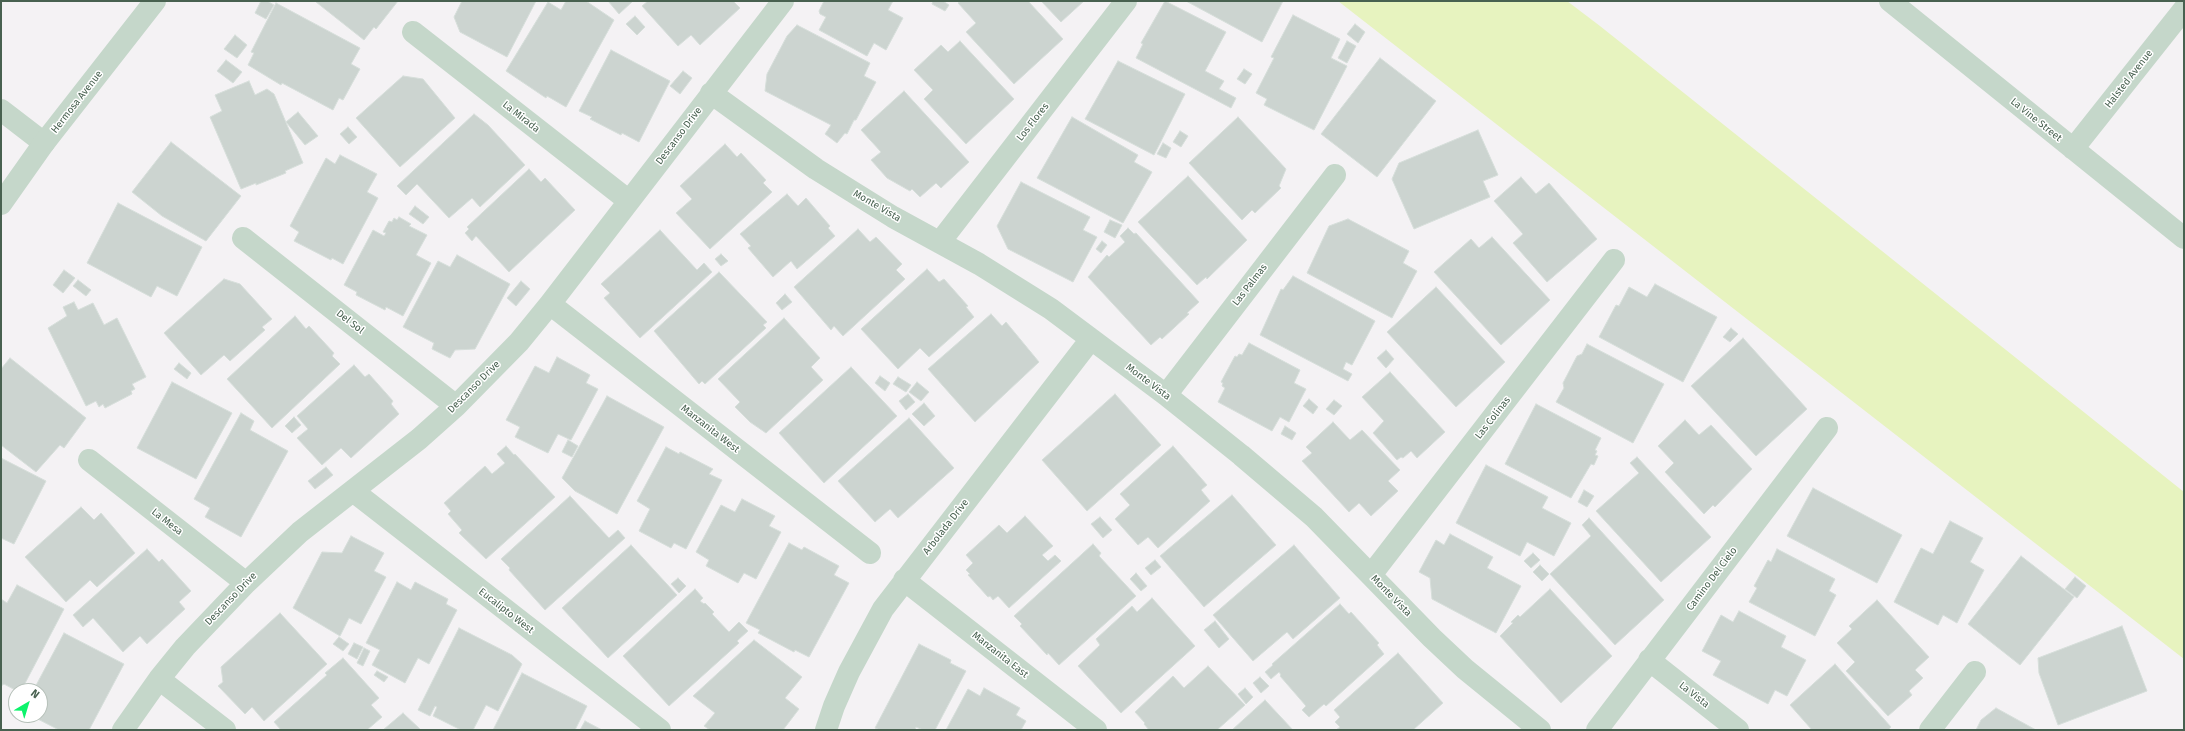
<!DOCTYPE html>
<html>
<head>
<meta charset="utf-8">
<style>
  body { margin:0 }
  #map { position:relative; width:2185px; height:731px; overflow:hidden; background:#f4f2f4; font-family:"Fira Sans",sans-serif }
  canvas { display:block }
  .frame { position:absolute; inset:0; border:2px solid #486150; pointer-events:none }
  .north { position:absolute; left:8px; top:683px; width:40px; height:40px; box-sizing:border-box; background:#fff; border:1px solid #b6c0b9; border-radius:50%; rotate:38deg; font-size:11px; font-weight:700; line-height:16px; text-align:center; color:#486150 }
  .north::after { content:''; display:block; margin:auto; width:14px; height:18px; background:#0df36c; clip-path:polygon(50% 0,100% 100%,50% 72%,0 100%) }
</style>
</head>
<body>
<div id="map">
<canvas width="2185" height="731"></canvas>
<div class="frame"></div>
<div class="north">N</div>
</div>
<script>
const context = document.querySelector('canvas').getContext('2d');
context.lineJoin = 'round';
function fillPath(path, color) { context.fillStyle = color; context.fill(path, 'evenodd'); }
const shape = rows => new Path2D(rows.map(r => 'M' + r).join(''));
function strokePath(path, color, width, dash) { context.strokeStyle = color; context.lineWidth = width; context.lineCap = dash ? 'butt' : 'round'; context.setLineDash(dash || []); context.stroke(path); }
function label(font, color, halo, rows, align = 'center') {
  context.font = font + ' "Fira Sans",sans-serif'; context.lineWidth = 3; context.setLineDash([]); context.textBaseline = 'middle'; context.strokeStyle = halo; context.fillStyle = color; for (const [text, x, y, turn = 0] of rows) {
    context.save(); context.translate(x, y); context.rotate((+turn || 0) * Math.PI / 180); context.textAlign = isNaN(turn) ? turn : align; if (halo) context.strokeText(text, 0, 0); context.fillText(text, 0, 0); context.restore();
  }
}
fillPath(shape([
  [1338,1,1567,1,1600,26,2184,492,2184,659]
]), '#e7f3bf');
const building = shape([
  [261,1,267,1,274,5,266,19,255,13,261,1],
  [317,1,398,1,376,29,374,27,364,40,316,2,317,1],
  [462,1,536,1,507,57,460,32,454,17,462,1],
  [566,1,586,1,614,20,566,107,547,96,546,98,506,71,548,2,561,10,566,1],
  [608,1,633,1,619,14,608,1],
  [648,1,733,1,740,8,700,45,691,35,678,46,642,6,648,1],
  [824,1,893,1,888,10,903,18,886,50,874,43,867,56,819,30,826,17,820,14,819,11,824,1],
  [933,1,943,1,949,5,945,11,932,4,933,1],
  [961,1,1028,1,1063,39,1014,84,966,32,976,23,958,3,961,1],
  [1041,1,1084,1,1061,22,1041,1],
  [1165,1,1226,32,1205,71,1224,81,1219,89,1236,98,1231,108,1136,58,1143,44,1141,43,1165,1],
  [1186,1,1283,1,1262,42,1186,1],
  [276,3,360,48,351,64,360,69,343,100,339,98,333,110,282,83,281,85,248,65,254,53,251,52,276,3],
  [1293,15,1340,39,1331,58,1347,66,1314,130,1264,105,1267,99,1256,93,1274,58,1271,57,1293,15],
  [635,16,645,27,637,35,626,24,635,16],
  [1355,24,1365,32,1358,43,1347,34,1355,24],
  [797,25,870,63,864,76,876,82,856,120,854,120,847,134,845,133,837,143,825,134,831,125,765,91,767,74,787,36,797,25],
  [235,35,247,45,237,58,224,49,235,35],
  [960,41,1014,99,966,144,924,99,933,90,914,70,941,45,948,52,960,41],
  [1347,41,1356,46,1347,63,1338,58,1347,41],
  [611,50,670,81,639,142,622,133,621,135,590,119,592,117,579,111,611,50],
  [1380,58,1436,101,1377,177,1321,134,1380,58],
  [226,60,242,72,233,83,217,71,226,60],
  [1118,61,1185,94,1154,155,1085,119,1118,61],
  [1244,69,1252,74,1245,84,1237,79,1244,69],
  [683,71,692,78,680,94,670,86,683,71],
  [403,76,423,79,455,118,400,167,356,118,403,76],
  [249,81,255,95,267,89,274,94,303,163,285,171,286,173,256,185,256,183,241,189,210,117,222,111,215,95,249,81],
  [904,91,969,162,941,188,936,183,920,197,912,189,910,191,887,178,871,160,881,152,861,130,904,91],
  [298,112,318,136,305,145,286,122,298,112],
  [474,114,488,125,525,165,480,207,472,198,449,218,417,184,406,195,397,186,474,114],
  [1072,117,1138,155,1134,162,1152,172,1123,223,1037,178,1072,117],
  [1238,117,1286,169,1279,186,1281,188,1255,213,1252,210,1242,220,1189,163,1238,117],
  [348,127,357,137,349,144,340,134,348,127],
  [1478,130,1498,175,1483,181,1490,197,1414,229,1392,179,1399,163,1478,130],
  [1180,131,1188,136,1181,147,1173,142,1180,131],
  [171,142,241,196,206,241,162,216,132,192,171,142],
  [1163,143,1171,148,1166,158,1157,154,1163,143],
  [725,144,737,157,741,153,766,180,763,183,772,192,710,249,676,213,692,199,680,186,725,144],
  [340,155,377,174,367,192,378,198,343,264,332,258,331,260,294,241,299,232,290,226,326,158,335,164,340,155],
  [529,169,541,182,545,178,575,210,509,272,476,236,472,241,465,233,469,229,467,227,529,169],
  [1188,176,1247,240,1207,279,1206,277,1197,285,1138,222,1188,176],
  [1521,177,1536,194,1549,183,1597,239,1547,282,1513,243,1523,234,1494,201,1521,177],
  [1021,182,1090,217,1083,230,1097,237,1073,282,1008,249,997,226,1021,182],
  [787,194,798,206,806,198,830,226,828,228,835,236,797,269,791,261,773,277,748,248,751,246,740,234,787,194],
  [118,203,202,247,177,296,157,286,151,297,87,263,118,203],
  [415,206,429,217,423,224,409,214,415,206],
  [399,217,411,224,409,226,427,235,416,255,431,263,403,316,386,307,385,310,356,295,357,292,344,285,373,230,384,236,386,233,383,232,389,221,392,222,394,218,397,220,399,217],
  [1348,219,1409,251,1403,263,1417,271,1392,318,1307,273,1329,226,1348,219],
  [1110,220,1122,225,1115,238,1104,232,1110,220],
  [1128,228,1134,234,1136,233,1199,302,1187,313,1189,314,1162,339,1160,337,1151,345,1088,277,1107,255,1109,257,1125,242,1120,236,1128,228],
  [858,229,870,242,876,237,902,264,896,270,905,279,843,336,834,326,831,330,794,287,858,229],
  [660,230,697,270,704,263,712,272,640,338,604,298,610,293,601,284,660,230],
  [1492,237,1550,300,1501,345,1434,272,1471,239,1479,248,1492,237],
  [1102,241,1107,245,1101,253,1096,249,1102,241],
  [721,254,728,261,721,266,715,259,721,254],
  [457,255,510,284,475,349,455,350,450,358,432,349,434,343,403,327,438,261,450,267,457,255],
  [927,269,939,282,944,279,968,306,966,307,974,317,929,357,920,348,898,369,861,329,927,269],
  [64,270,75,278,63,293,53,285,64,270],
  [719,272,767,322,763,325,766,328,705,384,702,381,699,384,654,331,719,272],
  [1293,276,1375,321,1352,365,1346,362,1343,369,1352,374,1348,381,1260,335,1281,289,1283,290,1293,276],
  [224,279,240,284,272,319,262,327,265,330,230,361,224,355,201,375,164,333,224,279],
  [78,280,91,290,86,296,73,286,78,280],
  [521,281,530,289,516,306,507,298,521,281],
  [1655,284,1717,317,1683,382,1599,337,1616,305,1619,306,1629,287,1647,297,1655,284],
  [1436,287,1505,362,1456,407,1387,332,1436,287],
  [785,294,792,302,782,310,776,303,785,294],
  [74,302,78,310,93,303,104,325,117,318,146,377,132,384,135,389,131,391,132,394,105,408,103,404,99,407,96,401,86,406,48,328,67,316,63,307,74,302],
  [991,314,1002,326,1006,322,1039,362,975,422,928,369,991,314],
  [295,316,306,329,309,326,334,353,332,356,340,364,272,428,227,379,295,316],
  [784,318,820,358,811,367,823,380,766,433,750,422,735,407,740,402,718,379,784,318],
  [1731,328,1738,334,1730,342,1723,337,1731,328],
  [1743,338,1807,409,1756,456,1691,386,1743,338],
  [1249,343,1300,370,1294,383,1306,389,1289,422,1280,417,1272,431,1218,402,1225,388,1222,386,1223,383,1221,382,1235,356,1237,357,1239,354,1242,355,1249,343],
  [1587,344,1664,384,1633,443,1556,402,1564,388,1563,383,1577,356,1582,354,1587,344],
  [1386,350,1394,359,1386,368,1377,358,1386,350],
  [557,357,590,375,586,383,598,389,571,440,558,434,548,453,515,437,520,427,506,420,535,366,549,373,557,357],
  [10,358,86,418,64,448,60,445,36,472,1,445,1,369,10,358],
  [179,363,191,373,187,379,174,369,179,363],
  [354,365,365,377,369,374,393,401,391,404,399,414,351,458,341,448,322,465,297,438,308,429,297,416,354,365],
  [851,367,897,416,824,483,779,433,851,367],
  [1390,372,1445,432,1417,458,1411,451,1403,458,1401,457,1397,460,1373,433,1384,421,1362,397,1390,372],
  [880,376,890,383,885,391,875,383,880,376],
  [898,377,911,385,906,392,893,384,898,377],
  [172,382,232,413,196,479,137,448,172,382],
  [917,382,929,392,921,401,909,392,917,382],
  [908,394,915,402,906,410,899,401,908,394],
  [1115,394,1161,445,1087,511,1042,460,1115,394],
  [607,396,664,427,617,514,575,491,562,478,607,396],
  [1309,399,1318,407,1313,414,1303,406,1309,399],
  [1334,400,1342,406,1334,415,1326,409,1334,400],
  [924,403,935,416,924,426,912,414,924,403],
  [1536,404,1601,438,1595,450,1597,451,1595,455,1598,456,1594,465,1591,464,1571,498,1505,464,1536,404],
  [241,413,254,421,250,430,288,451,241,537,205,517,210,508,194,499,241,413],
  [294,417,301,425,292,433,285,426,294,417],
  [909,418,954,468,898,518,890,509,875,522,838,481,909,418],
  [1685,420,1699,435,1711,425,1752,469,1715,507,1713,505,1704,514,1665,472,1674,463,1658,446,1685,420],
  [1333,422,1350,440,1362,430,1400,470,1388,481,1398,491,1371,516,1359,503,1349,512,1302,461,1312,453,1306,447,1333,422],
  [1285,426,1296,433,1292,440,1281,434,1285,426],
  [568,440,578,446,572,457,562,452,568,440],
  [506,446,514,455,515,454,555,497,486,559,459,533,462,530,448,514,451,511,444,503,485,466,492,474,505,463,497,454,506,446],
  [1173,446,1207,485,1201,490,1210,501,1158,548,1148,537,1138,545,1115,519,1130,505,1120,494,1173,446],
  [666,447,679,454,680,452,713,469,709,474,722,480,686,549,674,543,671,548,639,531,650,509,637,501,666,447],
  [1637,457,1711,537,1661,582,1596,511,1639,473,1630,463,1637,457],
  [1,458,46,481,14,544,1,538,1,458],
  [1486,465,1548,497,1542,508,1571,523,1554,556,1527,542,1520,556,1456,523,1486,465],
  [326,467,333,475,315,489,308,481,326,467],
  [1813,488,1902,535,1877,583,1787,536,1813,488],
  [1584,490,1594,496,1587,507,1578,502,1584,490],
  [1232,495,1276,545,1204,607,1160,556,1232,495],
  [570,496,609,538,618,530,625,538,545,610,509,570,510,568,501,559,570,496],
  [742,499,775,516,769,526,781,532,756,579,744,573,738,583,706,566,709,560,696,552,721,505,735,512,742,499],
  [81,507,94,520,101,513,135,553,97,587,90,580,66,602,25,557,81,507],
  [1025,516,1053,546,1042,555,1048,561,1055,555,1061,561,1009,608,998,596,993,600,990,596,988,597,968,575,970,574,966,570,973,563,966,555,999,525,1007,533,1025,516],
  [1100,517,1112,530,1103,538,1091,524,1100,517],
  [1589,518,1664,600,1615,645,1550,574,1591,536,1582,525,1589,518],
  [1950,521,1983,538,1970,562,1984,570,1957,623,1943,615,1938,625,1894,602,1921,548,1933,554,1950,521],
  [1450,534,1493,557,1487,568,1521,586,1496,633,1432,599,1430,578,1419,572,1436,540,1444,545,1450,534],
  [351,536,384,553,374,571,386,577,361,624,349,618,340,636,293,608,322,552,342,553,351,536],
  [789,543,802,550,804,547,839,566,834,575,849,583,809,657,795,650,794,652,758,633,760,630,746,623,789,543],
  [1093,544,1101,553,1099,556,1136,596,1059,665,1048,653,1047,655,1020,626,1022,624,1014,616,1093,544],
  [631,545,677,595,608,658,562,608,631,545],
  [1294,545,1340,598,1293,639,1287,632,1253,661,1213,615,1294,545],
  [147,549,159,562,162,559,191,591,179,602,185,609,147,644,140,636,123,652,93,618,83,627,73,615,147,549],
  [1777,549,1835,579,1829,591,1836,595,1815,636,1749,602,1757,588,1754,586,1768,560,1771,562,1777,549],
  [1533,553,1540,560,1531,568,1524,561,1533,553],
  [2021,556,2074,597,2020,665,1968,624,2021,556],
  [1155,560,1161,567,1151,575,1145,568,1155,560],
  [1540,565,1549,574,1542,581,1533,572,1540,565],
  [1136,573,1147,586,1141,591,1130,579,1136,573],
  [2075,577,2086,586,2077,598,2065,589,2075,577],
  [678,578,686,586,679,593,671,584,678,578],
  [397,582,411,590,415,582,448,599,446,604,457,610,429,664,418,658,405,683,372,665,380,650,366,643,397,582],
  [17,585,64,609,21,691,17,691,4,684,1,686,1,599,7,603,17,585],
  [695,589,703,598,700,601,704,604,705,603,714,612,712,614,729,632,739,622,748,631,737,641,739,643,669,706,623,656,695,589],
  [1550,589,1612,656,1561,703,1500,636,1513,623,1511,622,1518,615,1520,617,1550,589],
  [1152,598,1195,646,1121,713,1078,666,1100,645,1096,639,1132,606,1137,612,1152,598],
  [1877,600,1929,657,1915,670,1923,678,1909,691,1912,695,1888,716,1846,671,1855,662,1837,643,1852,629,1849,626,1877,600],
  [1340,604,1349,614,1351,612,1379,643,1377,645,1384,654,1326,706,1324,704,1309,717,1302,710,1306,706,1280,676,1281,675,1279,672,1271,679,1265,672,1273,665,1272,664,1340,604],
  [1739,611,1786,636,1781,647,1806,660,1787,696,1775,690,1768,704,1713,675,1721,661,1702,651,1721,615,1733,622,1739,611],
  [280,613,327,664,264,721,252,707,245,714,218,686,223,682,221,667,280,613],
  [1215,621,1229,639,1219,648,1204,630,1215,621],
  [2122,626,2147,691,2058,725,2039,673,2038,658,2122,626],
  [459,628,512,655,522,664,498,711,486,705,473,730,461,730,433,716,437,707,435,706,430,716,418,710,459,628],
  [64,633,124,664,89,730,59,730,30,715,40,715,40,691,33,691,64,633],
  [339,637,349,644,343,651,333,644,339,637],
  [754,640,802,677,785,698,799,709,783,730,710,730,704,726,715,713,693,696,754,640],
  [354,643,363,647,357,659,348,654,354,643],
  [919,644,951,660,950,663,966,671,935,730,923,730,916,727,915,730,880,730,875,728,919,644],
  [364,648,370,651,363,666,357,663,364,648],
  [1398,653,1443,703,1413,730,1336,730,1340,727,1335,722,1340,717,1334,710,1398,653],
  [343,658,379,698,371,705,382,717,367,730,281,730,274,722,327,675,325,673,343,658],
  [1835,664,1891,727,1888,730,1812,730,1790,705,1835,664],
  [1208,666,1245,705,1217,730,1149,730,1144,724,1145,723,1135,712,1173,676,1184,688,1208,666],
  [377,671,388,677,384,682,374,675,377,671],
  [522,673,587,706,575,730,493,730,522,673],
  [1260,677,1269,686,1261,693,1253,683,1260,677],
  [984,688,1020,708,1016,715,1026,721,1021,730,946,730,968,689,980,696,984,688],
  [1245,688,1253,697,1246,704,1238,694,1245,688],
  [1265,700,1293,730,1232,730,1265,700],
  [1996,708,2036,730,1976,730,1981,720,1996,708],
  [403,713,421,730,383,730,403,713],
  [585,721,602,730,580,730,585,721]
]);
fillPath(building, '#ccd4d0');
strokePath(building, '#d6deda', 1);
strokePath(shape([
  [1890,1,2184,238],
  [413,32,629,201],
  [711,93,816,169,893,217,979,264,1051,309,1166,395,1241,455,1314,517,1432,638,1465,669,1540,730],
  [1,110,44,143],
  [2073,149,2184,9],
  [243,238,456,406],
  [940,242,1126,1],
  [550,304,870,553],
  [1166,395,1335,175],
  [89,460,246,583],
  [353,491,660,730],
  [1371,575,1614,260],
  [904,580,1096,730],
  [1649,660,1738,730],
  [159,679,225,730],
  [123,730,159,679,185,647,246,583,300,532,419,439,456,406,519,342,550,304,783,1],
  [826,730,834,706,849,672,883,609,1091,339],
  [1597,730,1827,428],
  [1930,730,1975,672]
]), '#c5d7ca', 22);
strokePath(shape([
  [1,204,44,143,155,1]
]), '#c5d7ca', 22);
label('10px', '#486150', '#fff', [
  ["Halsted Avenue",2129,79,-52],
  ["Hermosa Avenue",77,102,-52],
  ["La Mirada",521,117,38],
  ["La Vine Street",2036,120,39],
  ["Los Flores",1033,122,-52],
  ["Descanso Drive",679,136,-53],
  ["Monte Vista",877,206,30],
  ["Las Palmas",1250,285,-52],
  ["Del Sol",350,322,38],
  ["Monte Vista",1148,382,37],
  ["Descanso Drive",474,387,-45],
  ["Las Colinas",1493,418,-52],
  ["Manzanita West",710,429,38],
  ["La Mesa",167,522,38],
  ["Arbolada Drive",946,527,-52],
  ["Camino Del Cielo",1712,579,-53],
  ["Monte Vista",1391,596,46],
  ["Descanso Drive",231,599,-46],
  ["Eucalipto West",506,611,38],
  ["Manzanita East",1000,655,38],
  ["La Vista",1694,695,38]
]);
</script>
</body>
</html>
